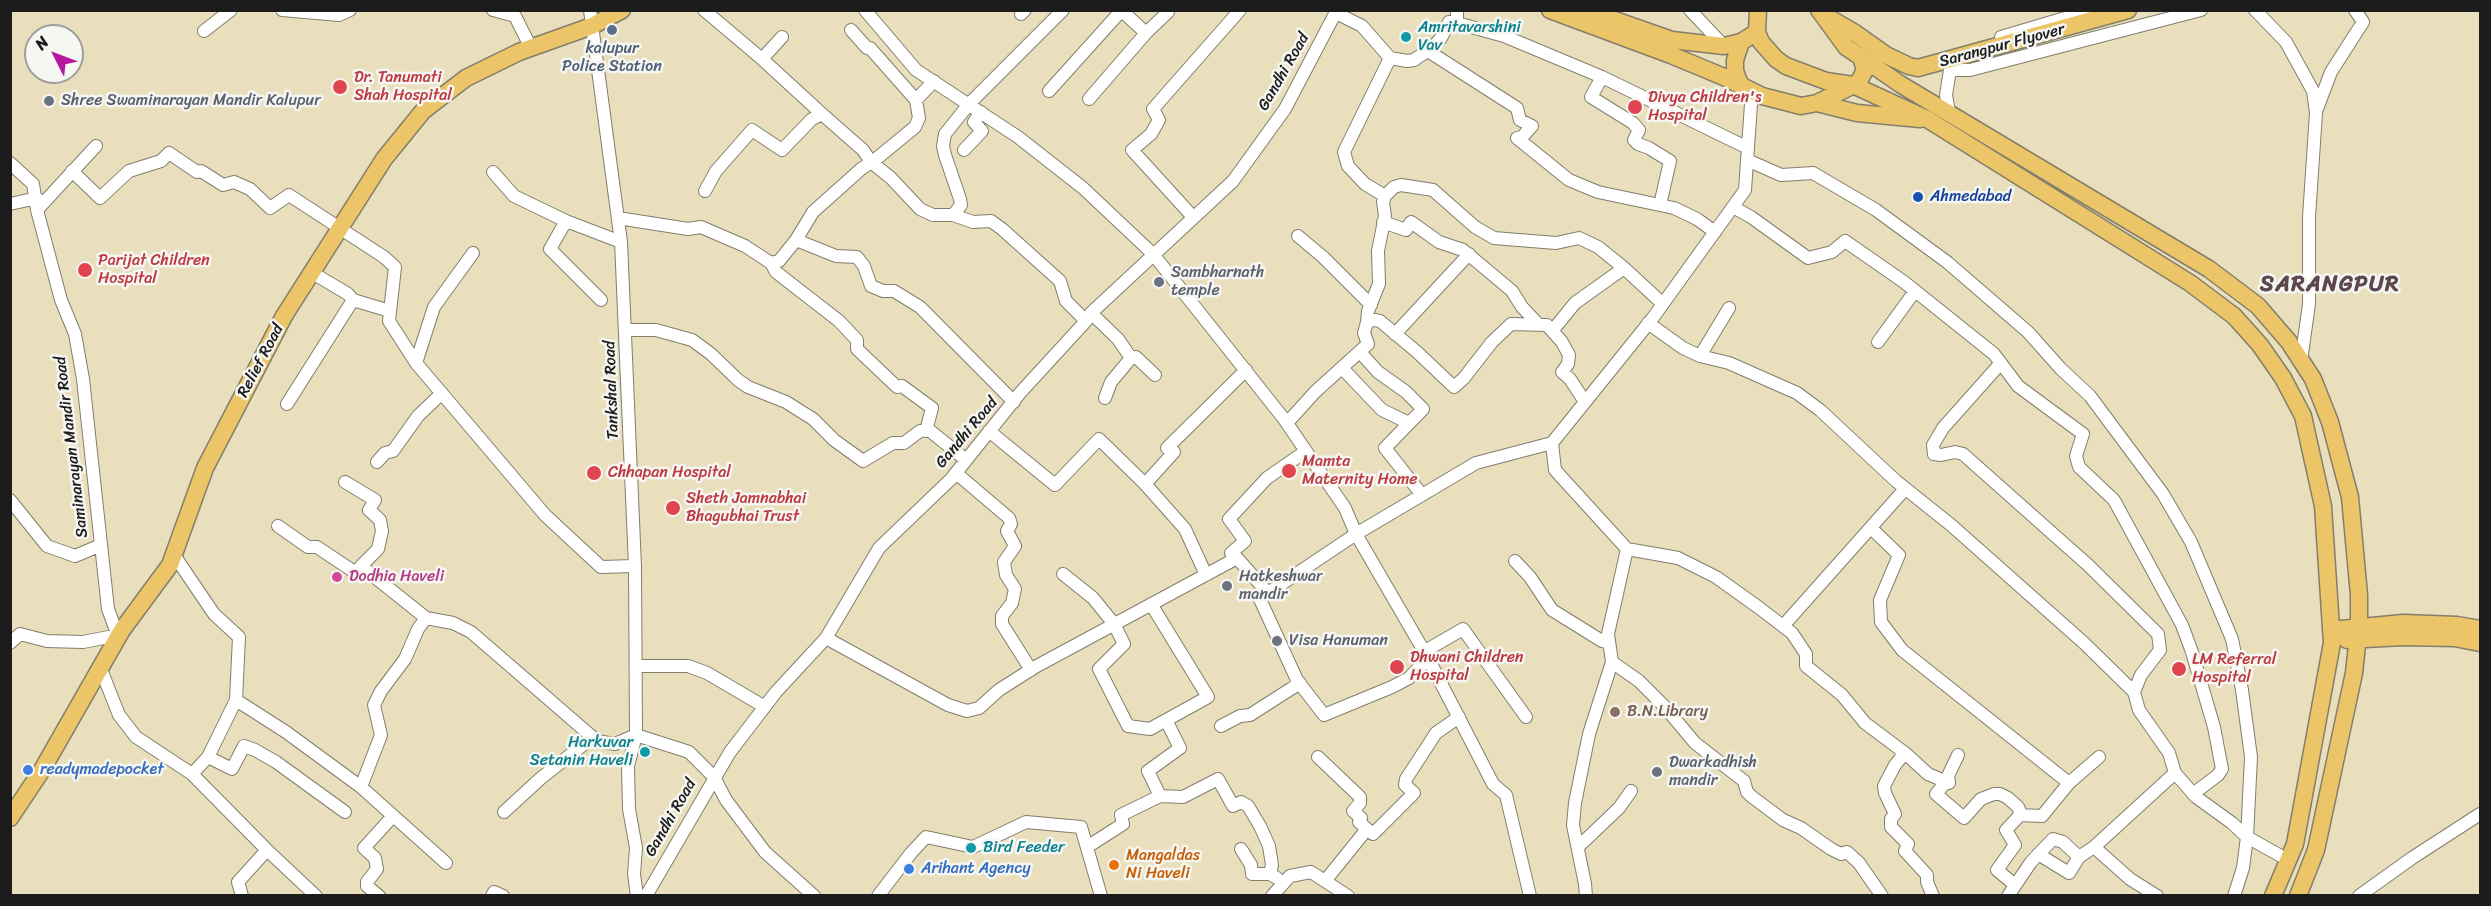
<!DOCTYPE html>
<html>
<head>
<meta charset="utf-8">
<style>
  body { margin:0 }
  #map { position:relative; width:2491px; height:906px; overflow:hidden; background:#e9dfbc; font-family:Sriracha,sans-serif }
  canvas { display:block }
  .frame { position:absolute; inset:0; border:12px solid #1c1c1c; pointer-events:none }
  .north { position:absolute; left:24px; top:24px; width:60px; height:60px; box-sizing:border-box; background:#f6f6f2; border:2px solid #9f9f9c; border-radius:50%; rotate:312deg; font-size:16px; font-weight:700; line-height:24px; text-align:center; color:#1c1c1c }
  .north::after { content:''; display:block; margin:auto; width:21px; height:27px; background:#b5179e; clip-path:polygon(50% 0,100% 100%,50% 72%,0 100%) }
</style>
</head>
<body>
<div id="map">
<canvas width="2491" height="906"></canvas>
<div class="frame"></div>
<div class="north">N</div>
</div>
<script>
const context = document.querySelector('canvas').getContext('2d');
context.lineJoin = 'round';
const shape = rows => new Path2D(rows.map(r => 'M' + r).join(''));
function strokePath(path, color, width, dash) { context.strokeStyle = color; context.lineWidth = width; context.lineCap = dash ? 'butt' : 'round'; context.setLineDash(dash || []); context.stroke(path); }
function label(font, color, halo, rows, align = 'center') {
  context.font = font + ' Sriracha,sans-serif'; context.lineWidth = 5; context.setLineDash([]); context.textBaseline = 'middle'; context.strokeStyle = halo; context.fillStyle = color; for (const [text, x, y, turn = 0] of rows) {
    context.save(); context.translate(x, y); context.rotate((+turn || 0) * Math.PI / 180); context.textAlign = isNaN(turn) ? turn : align; if (halo) context.strokeText(text, 0, 0); context.fillText(text, 0, 0); context.restore();
  }
}
const minor = shape([
  [282,10,339,15,350,10],
  [493,10,515,16,531,48],
  [590,10,621,242,635,566,636,735,628,766,629,809,636,848,634,874,637,896],
  [704,10,762,59,782,37],
  [865,10,916,70,1018,137,1083,188,1153,254,1284,419,1345,508,1356,534,1428,658,1493,784,1506,795,1530,896],
  [1121,10,1146,33],
  [1457,10,1457,23,1504,36,1602,77],
  [1690,10,1724,46],
  [2255,10,2286,42,2313,91,2316,113,2309,217,2309,304,2301,361],
  [1336,13,1362,26,1390,58],
  [1021,14,1025,10],
  [851,30,867,48,870,48,916,100],
  [204,31,231,10],
  [2001,37,2092,10],
  [1428,51,1517,108,1520,120,1532,126,1522,137,1517,138,1569,180,1598,192,1674,208,1697,219,1715,232],
  [762,59,822,114],
  [1049,91,1121,11],
  [1089,99,1146,33,1168,12],
  [2317,109,2331,72,2363,22,2355,10],
  [1949,112,1946,95,1950,70,1970,70,2201,10],
  [964,150,982,131,974,122,981,112],
  [1747,160,1781,175,1813,173,1876,210,1947,262,2028,332,2061,369,2090,396,2163,494,2191,542,2232,639,2242,690,2251,757,2247,837,2243,868,2234,896],
  [10,163,33,184,37,210,61,300,75,334,83,379,108,609,115,628,122,630],
  [72,171,100,198,129,171,161,161,169,153,197,172,201,171,223,185,234,182,250,189,270,208,289,195,384,257,395,267,389,321,416,363,545,515,601,567,635,566],
  [493,172,514,196,566,221],
  [705,191,716,171,752,130,782,150,812,119,822,114,863,150,871,162,891,178,920,209,933,215,953,215,961,205,960,199,945,155,943,146,945,134,969,104,1063,10],
  [1385,196,1365,184,1348,166,1344,152,1390,58,1407,61,1414,60,1433,47,1441,38,1449,22,1457,23],
  [10,204,37,198],
  [1660,205,1670,161,1649,148,1638,144,1634,140,1639,130,1633,123,1591,97,1602,77,1748,148],
  [1733,207,1751,217,1808,258,1832,252,1845,241,1904,282,1994,354,2018,386,2083,434,2076,456,2079,467,2114,500,2182,625,2192,652,2214,727,2222,769,2218,775,2193,794],
  [37,210,96,146],
  [953,215,973,222,991,221,1002,229,1060,281,1066,301,1086,321],
  [1193,217,1132,150,1151,134,1159,120,1153,109,1240,10],
  [618,218,688,229,701,227,745,246,771,263,776,272,839,321,857,340,857,349,897,387,902,386,932,408,926,431],
  [1383,222,1406,230,1411,222,1439,242,1463,250,1512,291,1522,307,1539,325],
  [1298,236,1323,257,1371,305],
  [796,240,836,256,857,257,864,266,871,286,883,291,894,291,920,307,1014,402],
  [771,263,779,261,796,240,813,212,861,169,876,159,915,127,919,118,916,100,934,81],
  [311,272,348,294,353,300,390,311],
  [601,300,550,249,566,221,621,242],
  [1091,313,1118,339,1131,358,1111,382,1105,398],
  [1367,322,1368,311,1379,284,1378,251,1385,216,1383,202,1385,196,1394,187,1401,185,1433,190,1475,227,1494,238,1556,243,1579,238,1598,247,1624,268],
  [1648,323,1683,348,1700,356,1729,363,1772,382,1797,393,1820,410,1896,481,1951,525,2084,643,2134,692,2139,710,2169,753,2175,773,2196,797,2232,823,2247,837,2288,860],
  [626,330,656,330,692,340,711,354,738,380,748,387,786,402,813,419,834,440,863,461,893,443,904,443,920,431,929,430,966,460],
  [1553,330,1575,303,1624,268,1663,304],
  [1395,334,1469,254],
  [1878,342,1915,291],
  [1360,352,1378,372,1406,392,1423,409,1385,448,1422,495],
  [1700,356,1729,308],
  [1131,358,1136,357,1155,375],
  [416,363,434,307,473,253],
  [2000,364,1943,428,1933,445,1934,454,1941,455,1955,452,1963,454,2088,565,2158,634,2160,650,2141,675,2134,692],
  [1342,368,1382,410,1409,423],
  [287,404,353,300],
  [1287,423,1315,392,1368,344,1364,333,1367,322,1374,320,1380,321,1417,352,1454,387,1464,378,1492,342,1511,324,1547,325,1562,342,1569,355,1568,364,1562,372,1570,379,1585,402],
  [989,431,1055,485,1099,439,1145,484,1185,529,1206,575],
  [1552,443,1555,470,1627,549,1608,634,1612,662,1589,734,1575,803,1573,825,1585,884,1586,896],
  [377,462,385,453,393,451,418,416,442,393],
  [956,473,1009,518,1011,524,1007,531,1015,546,1004,562,1006,575,1015,589,1012,603,1002,616,1002,624,1031,670],
  [345,482,375,500,369,510,380,520,382,531,378,549,361,566],
  [1145,484,1174,452,1167,448,1246,370],
  [10,500,47,546,75,556,101,545],
  [278,526,308,547,317,547,356,573,361,566,426,618,453,623,471,632,597,741,615,744,636,735,689,752,714,777,726,800,765,852,814,896],
  [1871,528,1899,555,1880,600,1881,622,1902,650,2069,783],
  [1627,549,1678,558,1716,577,1758,607,1792,633,1806,654,1806,666,1842,695,1865,723,1905,753,1895,765,1884,786,1885,793,1895,814,1891,819,1891,827,1908,844,1905,851,1927,875,1927,882,1933,896],
  [174,555,214,614,239,637,236,700,208,757,192,774],
  [1235,559,1231,553,1245,541,1229,519,1267,478,1306,451],
  [1515,561,1530,577,1552,610,1602,641,1609,642],
  [1063,574,1093,598,1114,624,1124,644,1099,669,1128,726,1150,729,1208,697,1151,604],
  [1268,593,1259,597,1297,680,1324,715,1392,687,1409,678,1428,658],
  [1783,626,1905,489],
  [826,638,948,705,967,711,979,708,999,690,1035,667,1237,558,1268,593,1356,534,1476,463,1552,443,1652,319,1745,190,1752,90],
  [10,643,20,634,47,641,83,642,119,635],
  [1425,651,1463,629,1526,717],
  [1612,662,1639,681,1664,706,1695,743,1744,781,1747,792,1751,796,1783,820,1801,828,1831,849,1841,854,1847,852,1859,863,1882,896],
  [636,666,688,666,707,673,765,707],
  [100,667,119,715,136,737,192,774,267,850,316,896],
  [236,700,286,732,361,787,446,863],
  [1221,726,1240,716,1250,715,1300,683],
  [1905,753,1928,774,1949,783,1948,776,1958,755],
  [208,757,232,769,244,746,255,750,276,762,345,812],
  [1318,757,1360,797,1360,803,1353,811,1361,818,1359,822,1367,829],
  [1946,782,1936,794,1964,818,1981,799,1994,794,2000,794,2008,798,2018,807,2021,814,2006,830,2015,845,1997,870,2015,885],
  [361,787,381,735,374,705,381,691,405,659,418,629,426,618],
  [1160,796,1148,771,1180,748,1166,720],
  [504,812,541,778,593,737],
  [2019,815,2042,816,2069,783,2099,757],
  [1087,847,1123,824,1121,815,1160,796,1183,797,1218,779,1233,806,1241,802,1248,806,1260,826,1269,846,1272,865,1270,874],
  [1578,847,1619,808,1631,791],
  [2094,847,2175,773],
  [1241,849,1251,865,1252,874,1270,874,1277,878],
  [2038,854,2069,873,2079,857],
  [1325,881,1367,829,1373,834,1414,793,1405,785,1406,779,1436,733,1459,717],
  [242,896,238,882,267,850],
  [379,896,367,886,367,882,377,869,375,858,364,848,393,816],
  [492,896,494,892,503,896],
  [646,896,730,752,776,692,826,638,879,548,951,479,1020,393,1086,321,1091,313,1233,181,1285,109,1337,10],
  [878,896,911,853,926,837,973,847,1026,822,1081,827,1101,896],
  [1272,896,1290,876,1311,872,1348,896],
  [2008,896,2031,862,2053,839,2063,842,2079,857,2094,847,2130,879,2157,896],
  [2359,896,2412,858,2480,814]
]);
const major = shape([
  [1550,10,1671,55,1724,77,1762,96,1801,106,1817,103,1858,83,1865,70,1861,57,1846,47,1819,10],
  [1586,10,1672,40,1724,46,1741,42,1757,32],
  [1758,10,1757,32,1761,42,1776,59,1786,66,1826,81,1853,85,1927,119,2190,283,2234,316,2260,345,2283,378,2303,416,2323,506,2332,643,2295,844,2273,896],
  [1824,15,1855,33,1886,55,1909,66,1918,68,2128,10],
  [1861,57,1900,84,2209,269,2258,306,2289,342,2313,379,2330,422,2350,497,2359,595,2359,627,2354,673,2316,850,2298,896],
  [1740,84,1735,71,1735,60,1741,42],
  [1817,103,1857,113,1920,119],
  [2331,630,2403,623,2457,625,2480,629],
  [2347,640,2403,637,2455,638,2480,643],
  [10,818,42,770,122,630,170,565,205,468,284,316,384,159,423,111,466,78,519,52,592,26,622,10]
]);
strokePath(minor, '#827e6c', 14);
strokePath(major, '#827e6c', 19);
strokePath(minor, '#fff', 12);
strokePath(major, '#ecc569', 16);
for (const [x, y, r, color] of [
  [612,30,6,"#5c6f8a"],
  [1406,37,6,"#0f9aa8"],
  [340,87,8,"#e0444e"],
  [49,101,6,"#6b7280"],
  [1635,107,8,"#e0444e"],
  [1918,197,6,"#1a4fb4"],
  [85,270,8,"#e0444e"],
  [1159,282,6,"#6b7280"],
  [1289,471,8,"#e0444e"],
  [594,473,8,"#e0444e"],
  [673,508,8,"#e0444e"],
  [337,577,6,"#d1479c"],
  [1227,586,6,"#6b7280"],
  [1277,641,6,"#6b7280"],
  [1397,667,8,"#e0444e"],
  [2179,669,8,"#e0444e"],
  [1615,712,6,"#8d6e63"],
  [645,752,6,"#0f9aa8"],
  [28,770,6,"#3f7fe0"],
  [1657,772,6,"#6b7280"],
  [971,848,6,"#0f9aa8"],
  [1114,865,6,"#e8710a"],
  [909,869,6,"#3f7fe0"]
]) { const dot = new Path2D(); dot.arc(x, y, r, 0, 2 * Math.PI); context.fillStyle = color; context.fill(dot); strokePath(dot, '#f6f6f2', 2); }
label('16px', '#0d838f', '#f6f6f2', [
  ["Amritavarshini",1418,28],
  ["Vav",1418,46],
  ["Harkuvar",633,743,"right"],
  ["Setanin Haveli",633,761,"right"],
  ["Bird Feeder",983,848]
], 'left');
label('16px', '#1c1c1c', '#f6f6f2', [
  ["Sarangpur Flyover",2002,46,-15],
  ["Gandhi Road",1284,72,-60],
  ["Relief Road",261,361,-62],
  ["Tankshal Road",612,390,-92],
  ["Gandhi Road",967,433,-50],
  ["Saminarayan Mandir Road",72,447,-97],
  ["Gandhi Road",671,818,-60]
]);
label('16px', '#4e5e75', '#f6f6f2', [
  ["kalupur",612,49],
  ["Police Station",612,67]
]);
label('16px', '#be3a42', '#f6f6f2', [
  ["Dr. Tanumati",354,78],
  ["Shah Hospital",354,96],
  ["Divya Children's",1648,98],
  ["Hospital",1648,116],
  ["Parijat Children",98,261],
  ["Hospital",98,279],
  ["Mamta",1302,462],
  ["Maternity Home",1302,480],
  ["Chhapan Hospital",608,473],
  ["Sheth Jamnabhai",686,499],
  ["Bhagubhai Trust",686,517],
  ["Dhwani Children",1410,658],
  ["Hospital",1410,676],
  ["LM Referral",2192,660],
  ["Hospital",2192,678]
], 'left');
label('16px', '#5b616d', '#f6f6f2', [
  ["Shree Swaminarayan Mandir Kalupur",61,101],
  ["Sambharnath",1171,273],
  ["temple",1171,291],
  ["Hatkeshwar",1239,577],
  ["mandir",1239,595],
  ["Visa Hanuman",1289,641],
  ["Dwarkadhish",1669,763],
  ["mandir",1669,781]
], 'left');
label('16px', '#164399', '#f6f6f2', [
  ["Ahmedabad",1930,197]
], 'left');
label('16px', '#b23c85', '#f6f6f2', [
  ["Dodhia Haveli",349,577]
], 'left');
label('16px', '#785e54', '#f6f6f2', [
  ["B.N.Library",1627,712]
], 'left');
label('16px', '#366cbe', '#f6f6f2', [
  ["readymadepocket",40,770],
  ["Arihant Agency",921,869]
], 'left');
label('16px', '#c56008', '#f6f6f2', [
  ["Mangaldas",1126,856],
  ["Ni Haveli",1126,874]
], 'left');
context.letterSpacing = '1.5px';
label('bold 22px', '#5e464f', '#f6f6f2', [
  ["SARANGPUR",2330,285]
]);
context.letterSpacing = '0px';
</script>
</body>
</html>
